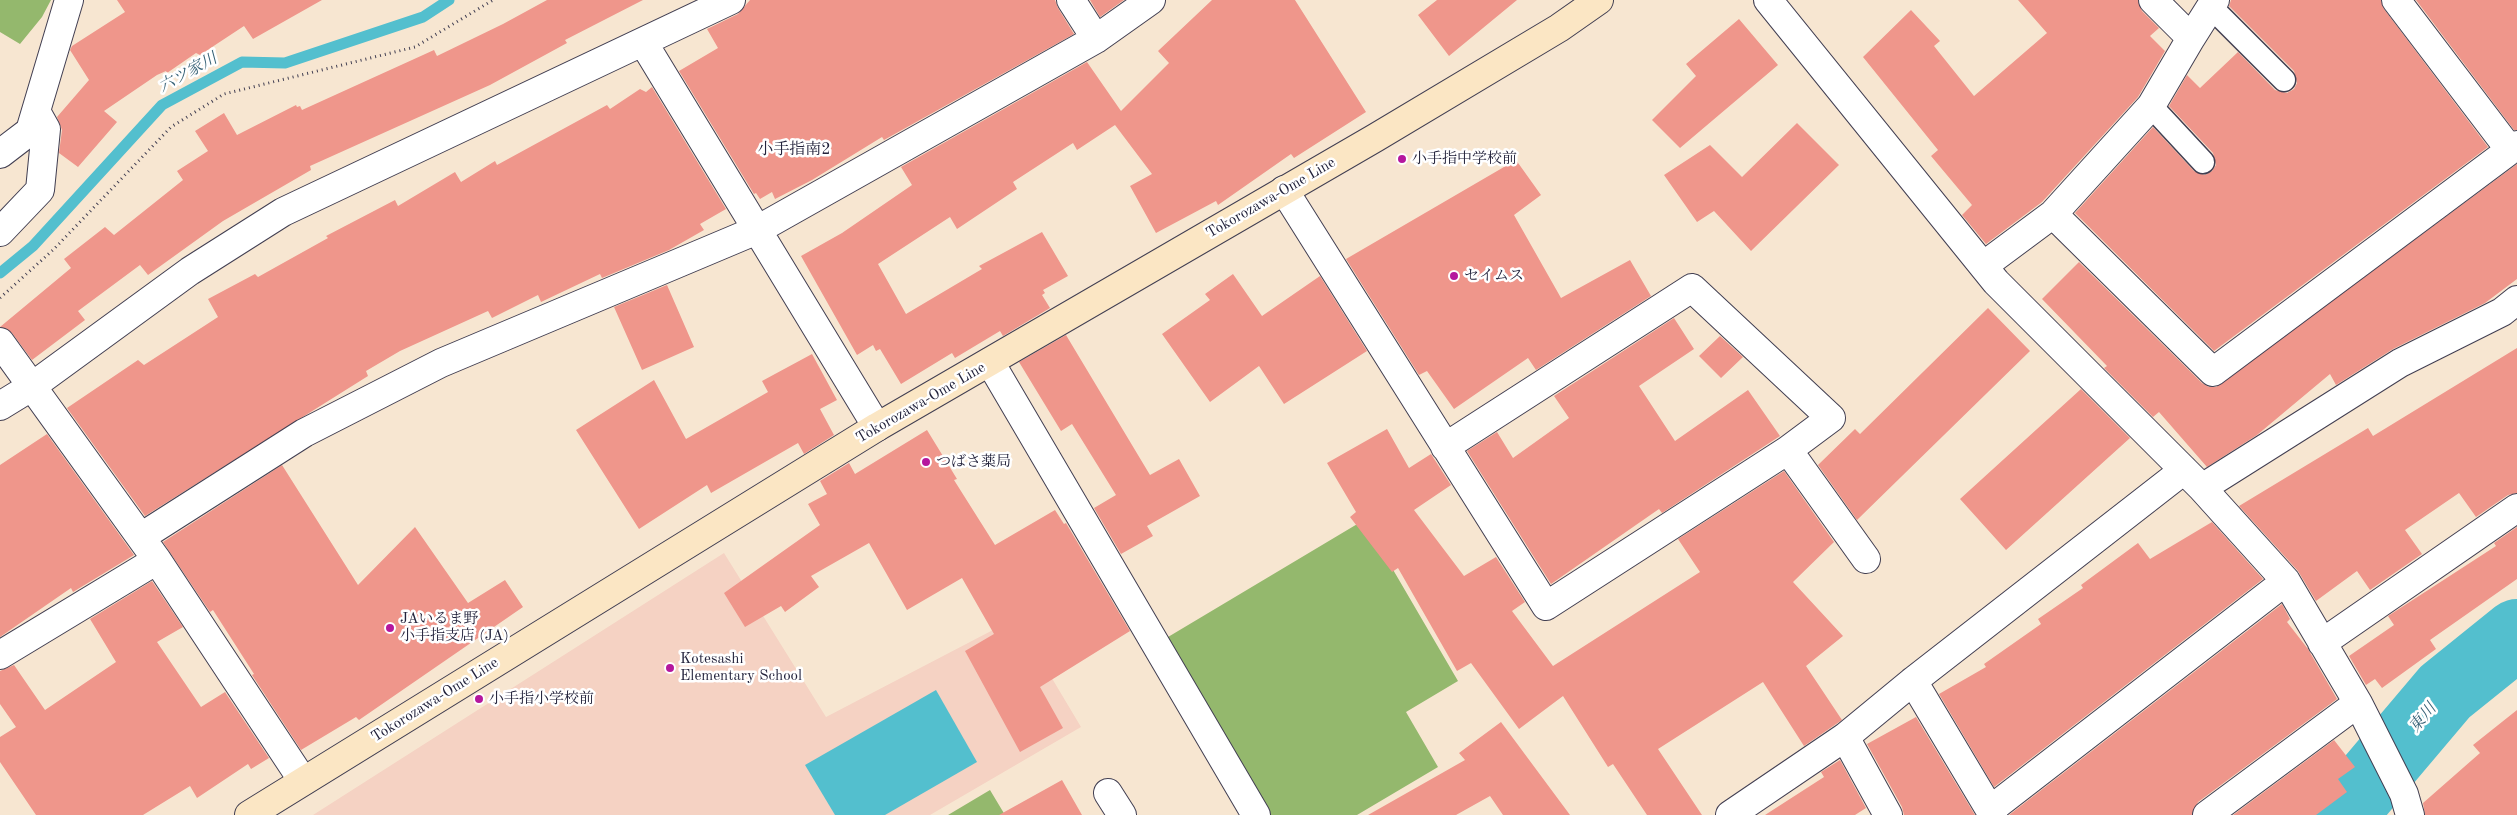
<!DOCTYPE html>
<html>
<head>
<meta charset="utf-8">
<style>
  body { margin:0 }
  canvas { display:block; background:#f7e6d1 }
</style>
</head>
<body>
<canvas width="2517" height="815"></canvas>
<script>
const context = document.querySelector('canvas').getContext('2d');
context.lineJoin = 'round';
function fillPath(path, color) { context.fillStyle = color; context.fill(path, 'evenodd'); }
const shape = rows => new Path2D(rows.map(r => 'M' + r).join(''));
function strokePath(path, color, width, dash) { context.strokeStyle = color; context.lineWidth = width; context.lineCap = dash ? 'butt' : 'round'; context.setLineDash(dash || []); context.stroke(path); }
function label(font, color, halo, rows, align = 'center') {
  context.font = font + ' "Old Standard TT","Noto Serif JP",serif'; context.lineWidth = 5; context.setLineDash([]); context.textBaseline = 'middle'; context.strokeStyle = halo; context.fillStyle = color; for (const [text, x, y, turn = 0] of rows) {
    context.save(); context.translate(x, y); context.rotate((+turn || 0) * Math.PI / 180); context.textAlign = isNaN(turn) ? turn : align; if (halo) context.strokeText(text, 0, 0); context.fillText(text, 0, 0); context.restore();
  }
}
fillPath(shape([
  [724,553,826,717,1016,618,1081,727,930,815,313,815]
]), '#f5d2c3');
fillPath(shape([
  [0,0,51,0,42,17,20,44,0,32],
  [1364,520,1458,681,1406,712,1438,767,1357,815,1267,815,1163,640],
  [990,790,1005,815,948,815]
]), '#94b86d');
fillPath(shape([
  [936,690,977,762,885,815,835,815,805,765]
]), '#53bfce');
strokePath(shape([
  [0,273,33,246,162,105,242,62,285,63,423,17,449,0]
]), '#53bfce', 11);
strokePath(shape([
  [2341,815,2445,692,2517,634]
]), '#53bfce', 70);
fillPath(shape([
  [117,0,322,0,253,39,244,26,200,55,196,53,167,73,166,71,157,75,104,111,117,122,78,167,59,153,62,130,57,117,89,80,70,50,72,46,125,12],
  [547,0,643,0,565,40,567,43,490,85,310,166,311,170,223,221,148,275,140,265,78,311,85,320,32,360,12,333,0,327,71,268,64,259,105,227,114,235,183,180,177,171,208,151,195,131,224,113,237,135,296,105,297,107,300,106,302,110,434,50,437,56,503,24],
  [750,0,1055,0,1058,8,1074,34,884,140,882,137,812,180,775,199,772,192,760,199,756,193,754,194,679,71,718,48,707,29,738,14],
  [1090,0,1124,0,1100,17],
  [1212,0,1295,0,1366,112,1294,158,1291,154,1218,205,1216,201,1156,233,1130,186,1152,174,1115,125,1077,150,1073,143,1013,182,1017,189,957,229,950,217,878,264,906,314,982,269,979,266,1042,232,1068,276,1043,290,1045,293,1042,295,1050,308,1003,336,1000,331,955,358,952,353,901,384,880,349,876,351,873,345,857,355,801,256,842,233,912,185,901,167,1087,62,1121,111,1169,63,1158,51],
  [1437,0,1517,0,1449,56,1418,15],
  [2018,0,2138,0,2142,11,2159,28,2150,36,2165,51,2138,97,2042,202,1986,244,1962,215,1972,205,1931,156,1938,150,1863,57,1911,10,1940,41,1934,46,1974,96,2047,33],
  [2231,0,2381,0,2384,9,2488,147,2214,351,2075,213,2153,127,2194,171,2205,175,2212,171,2216,165,2213,153,2169,106,2187,75,2200,88,2238,52,2275,90,2287,93,2294,89,2297,83,2294,71,2229,6],
  [2416,0,2517,0,2517,130,2514,130],
  [1739,19,1778,65,1680,148,1652,120,1696,76,1686,64],
  [652,87,726,209,700,224,704,230,669,250,602,278,600,274,541,302,538,295,492,318,488,311,400,351,366,371,368,376,145,516,67,408,138,360,144,365,218,317,208,299,255,274,258,277,328,238,326,236,395,200,398,206,455,172,461,182,495,161,497,165,607,105,610,109,640,89,646,92],
  [1797,123,1839,165,1751,251,1714,211,1697,222,1664,175,1710,145,1742,177],
  [1516,160,1541,195,1514,215,1561,298,1630,260,1651,296,1536,370,1528,358,1454,409,1427,371,1419,375,1346,259],
  [2517,164,2517,279,2485,303,2393,349,2336,385,2330,374,2257,435,2207,467,2159,412,2153,417,2104,368,2107,366,2042,299,2079,262,2202,383,2209,387,2216,387],
  [1233,274,1262,316,1320,276,1367,351,1284,404,1259,366,1210,402,1162,334,1210,300,1205,294],
  [667,285,694,347,642,370,614,307],
  [1988,308,2030,351,1857,520,1818,465,1855,429,1860,434],
  [1674,318,1694,349,1639,386,1675,441,1748,390,1780,436,1662,513,1659,509,1551,584,1467,451,1497,432,1513,458,1569,418,1554,396],
  [1066,335,1150,475,1179,459,1200,496,1147,526,1153,536,1121,554,1094,508,1116,495,1072,424,1061,431,1019,362],
  [1720,336,1743,357,1721,378,1699,356],
  [2517,348,2517,493,2508,495,2476,517,2459,493,2405,530,2422,554,2370,590,2357,571,2316,601,2298,571,2239,506,2368,428,2373,436],
  [812,354,837,400,820,409,834,435,804,454,798,443,711,493,707,485,639,529,576,430,654,380,686,439,768,392,762,381],
  [2081,389,2130,438,2006,550,1960,499],
  [1387,429,1409,468,1431,454,1451,485,1414,510,1464,576,1496,557,1525,602,1512,611,1553,666,1700,572,1678,539,1784,471,1834,542,1793,582,1843,636,1806,666,1842,720,1804,746,1763,682,1658,749,1702,815,1647,815,1613,764,1608,767,1563,696,1519,729,1471,663,1457,671,1398,568,1392,572,1350,517,1356,512,1327,463],
  [927,430,957,479,954,480,995,545,1055,510,1064,524,1066,523,1130,631,1040,687,1063,728,1020,752,965,651,994,634,962,578,907,610,869,543,811,576,819,587,785,612,781,606,745,627,724,593,820,525,808,504,827,494,820,481,849,463,855,474],
  [47,434,134,555,73,592,71,588,0,637,0,465],
  [282,465,358,585,415,527,468,603,505,580,523,607,359,720,356,717,301,750,252,675,254,674,213,610,210,612,163,542],
  [2212,522,2263,579,1994,787,1939,694,1986,667,1984,664,2041,624,2038,619,2083,588,2081,585,2138,543,2150,559],
  [2517,527,2517,579,2430,640,2436,649,2382,688,2375,679,2366,685,2349,656,2394,625,2388,616,2496,546,2494,543],
  [152,581,183,627,157,642,201,707,225,692,269,758,251,769,248,764,197,798,190,786,143,815,36,815,0,762,0,737,16,727,0,704,0,671,14,665,45,710,116,662,90,619],
  [2282,604,2290,619,2287,622,2308,649,2337,699,2198,802,2192,815,2009,815],
  [2517,710,2517,815,2425,815,2423,803,2480,753,2473,745],
  [1916,717,1975,815,1904,815,1902,807,1867,744],
  [1501,722,1570,815,1503,815,1490,796,1456,815,1368,815,1465,760,1459,753],
  [2334,740,2355,767,2338,779,2347,792,2316,815,2233,815],
  [1840,760,1866,808,1855,815,1765,815,1824,777,1821,772],
  [1062,780,1082,815,999,815]
]), '#ef968b');
const service = shape([
  [2211,7,2284,80],
  [2151,106,2203,162]
]);
const minor = shape([
  [1071,0,1096,39],
  [1768,0,1996,282,2202,488,2286,581,2358,703,2404,794,2410,815],
  [2153,0,2191,38,2215,0],
  [2396,0,2510,150],
  [643,42,877,427],
  [0,154,30,131,69,0],
  [1284,190,1546,606,1788,450,1866,559],
  [2053,214,2151,106,2191,38],
  [0,232,40,190,46,129,37,113],
  [1983,266,2053,214,2213,372,2517,145],
  [0,342,157,560,303,781],
  [990,362,1256,815],
  [0,406,31,387,190,271,283,212,731,0],
  [1445,447,1692,288,1831,418,1788,450],
  [2202,488,2400,363,2502,312,2517,300],
  [141,537,304,433,441,363,757,230,1096,39,1151,0],
  [2322,643,2517,508],
  [0,655,157,560],
  [1913,681,1993,815],
  [1845,737,1888,815],
  [1108,793,1122,815],
  [1990,810,2286,581],
  [1730,815,1845,737,1913,681,2184,470],
  [2207,815,2358,703]
]);
const secondary = shape([
  [249,815,877,427,1375,138,1559,28,1599,0]
]);
strokePath(service, '#423f52', 25);
strokePath(minor, '#423f52', 30);
strokePath(secondary, '#423f52', 30);
strokePath(shape([
  [0,298,54,249,171,127,224,94,415,47,493,0]
]), '#423f52', 3, [1, 4]);
strokePath(service, '#fff', 22);
strokePath(minor, '#fff', 28);
strokePath(secondary, '#fbe6c4', 28);
for (const [x, y, r, color] of [
  [1402,159,5,"#b5179e"],
  [1454,276,5,"#b5179e"],
  [926,462,5,"#b5179e"],
  [390,628,5,"#b5179e"],
  [670,668,5,"#b5179e"],
  [479,699,5,"#b5179e"]
]) { const dot = new Path2D(); dot.arc(x, y, r, 0, 2 * Math.PI); context.fillStyle = color; context.fill(dot); strokePath(dot, '#fff', 2); }
label('15px', '#22223b', '#fff', [
  ["小手指中学校前",1412,159],
  ["セイムス",1464,276],
  ["つばさ薬局",936,462],
  ["JAいるま野",400,619],
  ["小手指支店 (JA)",400,636],
  ["Kotesashi",680,659],
  ["Elementary School",680,676],
  ["小手指小学校前",489,699]
], 'left');
label('15px', '#22223b', '#fff', [
  ["Tokorozawa-Ome Line",1271,198,-30],
  ["Tokorozawa-Ome Line",921,403,-30],
  ["Tokorozawa-Ome Line",435,700,-32]
]);
label('italic 16px', '#366176', '#fff', [
  ["六ツ家川",188,73,-29],
  ["東川",2423,718,-50]
]);
label('16px', '#22223b', '#fff', [
  ["小手指南2",794,150]
]);
</script>
</body>
</html>
